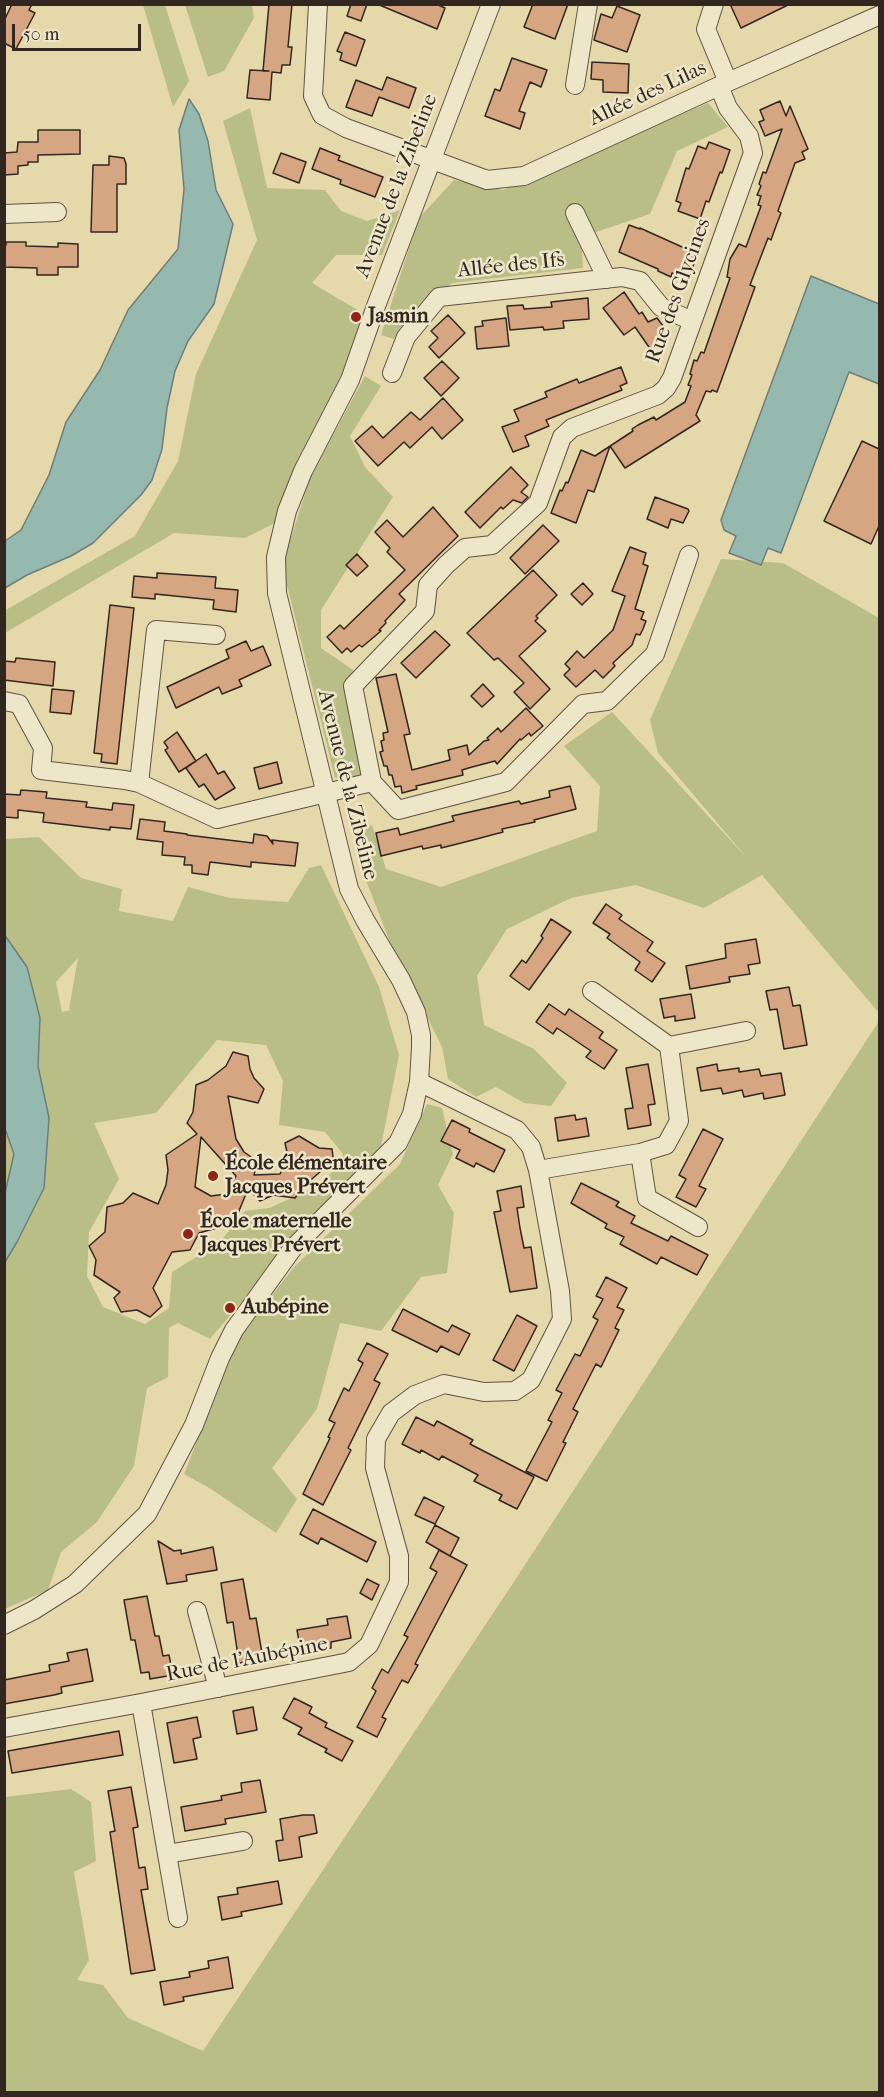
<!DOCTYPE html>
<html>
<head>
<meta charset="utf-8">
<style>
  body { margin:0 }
  #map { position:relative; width:884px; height:2097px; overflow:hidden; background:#e5d9ac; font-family:"IM FELL French Canon",serif }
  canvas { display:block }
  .frame { position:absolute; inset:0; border:6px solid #322620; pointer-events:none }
  .scale { position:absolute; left:12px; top:24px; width:129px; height:27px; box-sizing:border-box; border:3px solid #322620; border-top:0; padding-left:8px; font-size:18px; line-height:21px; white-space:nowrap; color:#322620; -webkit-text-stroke:4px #eee6c9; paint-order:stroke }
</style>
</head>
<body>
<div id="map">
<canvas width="884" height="2097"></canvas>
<div class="frame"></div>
<div class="scale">50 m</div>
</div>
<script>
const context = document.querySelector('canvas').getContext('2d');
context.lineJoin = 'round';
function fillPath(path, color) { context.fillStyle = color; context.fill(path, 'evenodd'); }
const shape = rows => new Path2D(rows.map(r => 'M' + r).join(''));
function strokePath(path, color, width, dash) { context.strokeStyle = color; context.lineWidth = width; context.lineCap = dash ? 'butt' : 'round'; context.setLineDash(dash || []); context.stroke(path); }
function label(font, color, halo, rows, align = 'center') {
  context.font = font + ' "IM FELL French Canon",serif'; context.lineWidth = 5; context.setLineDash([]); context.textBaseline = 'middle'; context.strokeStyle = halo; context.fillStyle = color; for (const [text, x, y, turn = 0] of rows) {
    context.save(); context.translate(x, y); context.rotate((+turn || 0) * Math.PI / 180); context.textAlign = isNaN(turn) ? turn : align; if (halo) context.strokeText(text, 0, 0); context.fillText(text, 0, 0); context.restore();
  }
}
fillPath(shape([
  [143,5,165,5,189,81,173,107],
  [185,5,252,5,254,18,224,71,208,77],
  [708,103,728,127,677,151,650,214,581,237,583,268,452,283,400,328,394,339,381,335,419,218,454,180,503,190],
  [250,108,267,188,325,190,341,211,367,221,400,210,382,255,336,255,312,283,366,315,328,412,275,523,245,538,174,533,5,633,4,611,135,536,178,461,196,374,257,240,223,121],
  [365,376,381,386,350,436,365,467,393,497,321,610,321,648,353,670,363,776,335,778,282,565,311,476],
  [721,559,783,563,879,618,879,1013,762,875,704,908,636,885,571,898,507,929,477,976,484,1025,534,1049,567,1083,551,1106,524,1103,496,1087,476,1097,448,1079,442,1047,392,947,360,865,353,830,372,825,386,869,441,887,597,831,600,786,564,746,612,712,747,858,658,753,650,720],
  [4,837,6,839,39,837,81,878,122,889,119,911,173,921,188,887,230,898,288,902,309,868,321,865,379,987,399,1055,381,1146,340,1196,262,1278,210,1339,178,1323,169,1328,168,1377,147,1388,134,1466,97,1522,61,1552,48,1590,5,1609],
  [78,958,69,1009,71,1010,62,1012,56,982],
  [217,1040,266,1045,283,1081,279,1125,325,1132,343,1154,341,1165,312,1189,269,1208,245,1211,219,1243,172,1272,169,1308,145,1324,103,1307,87,1276,89,1232,119,1179,94,1123,156,1113],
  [879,1021,879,2092,5,2092,5,1797,71,1789,91,1802,96,1861,74,1872,89,1960,77,1980,103,1985,128,2018,203,2051,519,1574],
  [427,1104,442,1108,453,1154,438,1185,454,1213,447,1273,421,1277,381,1331,340,1323,317,1409,272,1468,297,1499,276,1533,211,1489,184,1474,237,1339,295,1266,400,1164]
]), '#b9be86');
const water = shape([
  [189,99,199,114,208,141,216,190,233,224,214,304,188,341,175,371,167,408,162,449,152,480,141,495,93,543,71,556,27,575,5,588,5,541,21,530,49,475,66,422,100,370,128,310,178,249,184,189,179,130,189,99],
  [811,276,879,304,879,384,849,372,781,553,768,548,761,565,729,553,736,536,724,530,721,520,811,276],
  [4,934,27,967,40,1018,38,1066,49,1118,44,1188,17,1242,5,1262,5,1193,14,1154,4,1126,4,934]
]);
fillPath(water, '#96b9af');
strokePath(water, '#6e7e76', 1.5);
const building = shape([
  [12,4,32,4,29,10,35,13,16,49,4,43,4,21,12,4],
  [269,4,292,4,288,47,292,47,290,65,282,65,281,73,272,72,270,100,247,98,250,70,269,71,263,71,269,4],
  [351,4,367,4,361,21,347,16,351,4],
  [377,4,436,4,445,8,437,29,377,4],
  [533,4,568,4,555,39,524,27,533,4],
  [730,4,790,4,741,28,730,4],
  [617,6,640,15,627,52,594,40,601,14,612,18,617,6],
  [345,32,365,40,356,66,340,60,342,53,337,51,345,32],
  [512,58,547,70,541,87,530,82,519,111,525,113,520,129,485,116,495,89,500,91,512,58],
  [592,62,629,64,628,93,603,92,603,80,591,79,592,62],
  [387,77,416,88,409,108,379,97,372,116,346,107,356,80,382,90,387,77],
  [780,101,786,116,790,106,808,149,802,152,805,159,795,163,778,211,781,213,776,226,771,240,768,238,750,285,755,287,717,392,712,390,711,392,706,391,696,415,700,421,625,468,610,446,594,492,588,490,576,523,551,513,560,490,562,491,566,482,568,483,581,450,595,456,633,431,632,429,638,425,654,417,656,420,685,402,691,386,688,385,692,375,690,374,694,360,697,361,701,352,704,353,730,278,727,277,730,259,739,244,746,247,761,206,758,205,761,196,757,195,761,186,759,184,763,172,766,173,782,129,765,136,759,122,764,120,760,110,780,101],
  [38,130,80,130,80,154,38,155,38,162,28,162,28,165,18,166,18,174,4,175,4,153,17,152,18,142,38,142,38,130],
  [709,142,730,150,722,173,720,172,709,202,706,201,700,219,678,211,681,203,676,201,686,168,689,169,698,146,706,149,709,142],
  [320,148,340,156,338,160,383,177,375,197,340,184,341,180,312,169,320,148],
  [281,153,306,162,299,183,273,173,281,153],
  [109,156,124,158,126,164,126,184,117,184,117,232,91,232,93,165,109,165,109,156],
  [629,225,640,229,640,228,691,251,690,255,696,258,688,280,672,273,671,277,658,271,658,269,619,252,629,225],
  [6,242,26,242,26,246,58,247,58,243,78,244,78,267,58,267,58,275,37,275,37,268,4,267,4,246,6,245,6,242],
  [624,292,639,314,642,312,648,322,657,318,670,335,651,350,635,327,624,335,603,308,624,292],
  [588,298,589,319,563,321,564,328,544,330,543,327,510,330,507,306,523,305,524,309,552,307,551,302,588,298],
  [448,315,465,333,439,358,429,347,438,338,431,331,448,315],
  [506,318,509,346,477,349,475,327,483,326,482,321,506,318],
  [442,361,459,378,441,396,424,378,442,361],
  [621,367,627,383,620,386,622,390,546,420,549,426,525,436,529,446,513,452,502,427,519,421,514,410,547,397,545,392,577,379,579,383,621,367],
  [443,398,463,420,442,439,432,427,410,448,404,442,378,466,355,441,372,426,383,438,411,412,420,420,443,398],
  [862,441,879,449,879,526,871,544,824,521,862,441],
  [511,467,528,485,521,492,528,497,522,503,513,500,503,509,501,507,480,528,465,512,511,467],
  [655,497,688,509,689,511,683,523,671,519,668,528,647,519,655,497],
  [433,507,458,536,399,594,405,600,385,621,386,623,379,630,381,631,362,647,359,645,351,652,347,648,342,653,327,637,340,625,344,629,405,570,387,552,390,548,375,532,387,520,403,537,433,507],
  [543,525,559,541,525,574,510,558,543,525],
  [630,547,646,553,643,564,648,566,635,609,644,612,641,619,646,621,643,629,640,635,636,634,632,645,613,663,615,666,603,678,595,670,576,687,564,675,570,669,565,664,577,651,584,658,613,630,625,596,612,591,630,547],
  [357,554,368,566,357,576,346,565,357,554],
  [533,570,557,595,536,616,538,618,535,621,546,631,519,656,550,689,530,709,514,692,524,683,498,658,494,660,467,633,533,570],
  [157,573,216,577,215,588,238,590,236,612,213,609,214,600,155,594,155,599,132,597,134,576,157,578,157,573],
  [583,583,593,594,582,605,571,594,583,583],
  [110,605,134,608,117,764,101,762,102,754,94,753,110,605],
  [435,631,450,645,416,678,401,663,435,631],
  [246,641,251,651,263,646,271,665,239,680,242,686,222,694,219,687,176,708,167,687,229,658,226,650,246,641],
  [16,658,55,662,53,686,4,680,4,661,15,662,16,658],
  [396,674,410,734,404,735,412,770,450,760,448,750,467,745,469,755,484,741,489,740,487,738,498,728,501,732,526,708,543,726,531,736,529,733,521,740,520,739,497,764,495,761,472,767,462,770,463,775,416,786,417,789,402,793,401,786,395,787,392,775,389,775,387,766,384,766,380,752,383,751,381,741,384,740,383,733,388,732,376,678,396,674],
  [483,684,494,696,482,707,471,696,483,684],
  [52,689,74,691,71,714,50,712,52,689],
  [177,732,196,761,179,772,165,750,168,748,164,742,177,732],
  [206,754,218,774,224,771,235,788,215,800,204,784,199,787,186,768,206,754],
  [277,762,282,783,259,789,254,768,277,762],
  [570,786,576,809,534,820,535,822,502,829,503,832,469,841,441,848,441,845,423,849,422,846,381,856,376,833,398,828,400,835,454,821,452,816,519,801,521,804,550,797,549,791,570,786],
  [21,790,47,792,46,798,87,802,86,807,112,810,113,803,134,805,131,829,110,827,110,830,43,822,44,813,18,810,18,818,4,817,4,794,20,795,21,790],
  [140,819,165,822,164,831,187,834,187,835,253,843,254,834,267,836,273,844,272,840,298,843,295,866,251,862,251,867,210,862,208,875,192,873,192,865,184,865,185,857,162,855,163,842,137,839,140,819],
  [606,904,622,915,619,919,653,942,647,951,665,963,652,982,635,970,640,962,607,938,610,934,593,923,606,904],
  [551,919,571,932,529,990,510,976,522,960,526,963,543,938,541,936,551,919],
  [756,939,760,963,748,965,750,974,729,977,730,982,690,989,686,966,726,958,725,944,756,939],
  [789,987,793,1006,800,1005,807,1045,784,1049,777,1009,770,1010,766,991,789,987],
  [691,994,695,1018,675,1021,675,1016,664,1018,660,999,691,994],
  [549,1004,565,1015,569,1009,603,1032,599,1038,617,1050,604,1069,586,1057,591,1051,557,1028,553,1034,536,1022,549,1004],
  [233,1052,248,1056,250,1069,254,1078,264,1089,258,1103,228,1096,236,1139,244,1152,257,1161,254,1175,280,1174,288,1157,285,1143,299,1136,319,1148,332,1149,334,1165,321,1171,304,1186,295,1198,273,1195,260,1201,248,1189,234,1223,199,1233,190,1250,172,1252,153,1288,162,1306,150,1317,137,1310,121,1312,114,1298,120,1292,94,1275,96,1260,89,1246,105,1232,107,1207,123,1203,133,1193,158,1204,166,1185,168,1170,166,1155,197,1134,187,1123,193,1112,196,1085,208,1080,226,1066,233,1052],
  [201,1137,236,1176,226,1194,211,1196,195,1187,201,1137],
  [648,1064,655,1104,648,1105,651,1125,628,1129,625,1109,633,1108,626,1068,648,1064],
  [717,1064,718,1071,739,1068,739,1072,759,1069,761,1076,781,1073,785,1095,764,1099,763,1093,744,1097,742,1090,723,1094,721,1088,701,1091,697,1068,717,1064],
  [575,1115,576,1120,586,1118,589,1136,558,1141,555,1118,575,1115],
  [452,1120,470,1129,469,1132,505,1150,494,1172,476,1163,474,1167,456,1158,460,1150,441,1141,452,1120],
  [703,1129,723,1139,699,1186,706,1189,696,1207,676,1197,686,1179,679,1175,703,1129],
  [581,1183,619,1202,616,1206,635,1216,631,1223,668,1241,671,1236,708,1255,697,1275,661,1257,657,1264,620,1244,624,1237,605,1228,607,1224,571,1203,581,1183],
  [521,1186,524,1207,517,1208,520,1228,524,1248,531,1247,537,1288,510,1292,494,1212,501,1211,497,1191,521,1186],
  [606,1277,627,1288,617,1307,624,1310,615,1328,619,1330,601,1367,596,1364,573,1409,578,1412,563,1442,566,1443,547,1481,526,1471,552,1422,548,1420,562,1393,556,1390,575,1354,580,1356,598,1320,593,1317,603,1299,596,1296,606,1277],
  [403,1309,448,1332,452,1325,470,1334,459,1355,441,1346,437,1352,392,1330,403,1309],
  [517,1315,537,1326,514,1371,493,1360,517,1315],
  [367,1343,388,1354,374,1380,380,1383,348,1448,351,1450,323,1505,303,1494,330,1438,328,1437,335,1423,329,1420,344,1388,349,1391,363,1363,358,1360,367,1343],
  [416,1417,434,1426,437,1421,456,1431,473,1440,470,1444,534,1477,517,1509,499,1500,502,1495,474,1481,478,1475,442,1456,439,1460,421,1450,420,1453,402,1444,416,1417],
  [424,1497,444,1507,435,1524,415,1515,424,1497],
  [313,1509,376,1542,367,1562,321,1538,318,1544,300,1534,313,1509],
  [435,1525,459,1538,450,1556,426,1542,435,1525],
  [158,1541,174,1551,181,1550,181,1554,213,1547,217,1570,186,1575,187,1581,167,1584,158,1541],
  [439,1550,467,1565,415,1664,418,1665,408,1683,402,1680,382,1717,386,1719,377,1737,357,1727,376,1691,372,1688,382,1669,388,1673,408,1637,404,1635,437,1572,430,1568,439,1550],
  [243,1579,250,1619,256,1618,263,1659,239,1663,233,1622,227,1623,221,1583,243,1579],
  [367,1579,379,1585,372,1600,360,1593,367,1579],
  [147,1596,155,1636,159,1636,163,1656,169,1655,173,1675,150,1679,149,1672,141,1673,135,1640,131,1640,124,1600,147,1596],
  [347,1616,351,1638,331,1642,331,1648,301,1652,297,1630,328,1625,327,1619,347,1616],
  [87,1649,93,1681,61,1687,62,1693,54,1695,4,1704,4,1680,50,1671,49,1665,69,1661,67,1653,87,1649],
  [294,1698,312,1707,309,1713,327,1723,325,1727,353,1741,342,1761,325,1752,327,1749,298,1734,302,1728,283,1718,294,1698],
  [253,1707,257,1730,237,1734,233,1711,253,1707],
  [197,1717,201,1737,193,1739,197,1759,174,1763,167,1723,197,1717],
  [119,1731,123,1755,12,1773,8,1751,119,1731],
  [260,1780,266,1812,225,1819,226,1824,185,1831,181,1807,222,1800,221,1796,242,1792,241,1783,260,1780],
  [131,1787,138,1827,133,1828,139,1868,145,1867,148,1889,141,1890,155,1970,131,1974,110,1832,115,1831,108,1791,131,1787],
  [303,1815,314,1815,317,1833,299,1837,302,1857,279,1861,276,1841,283,1840,280,1819,303,1815],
  [278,1881,282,1904,241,1912,242,1916,222,1920,218,1897,238,1894,237,1888,278,1881],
  [228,1957,233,1988,183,1997,184,2001,164,2005,160,1982,190,1977,189,1972,209,1968,208,1961,228,1957]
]);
fillPath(building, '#d6a581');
strokePath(building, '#322620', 1.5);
const minor = shape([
  [318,4,313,96,322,115,346,128,487,180,524,176,719,86,880,15],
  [714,4,706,29,728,82],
  [575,85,588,4],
  [575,213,607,279],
  [4,214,57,212],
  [392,373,406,337,439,297,622,277,640,281,661,307,692,321],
  [4,701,19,704,43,748,41,770,125,780,139,783,217,819,372,782,353,686,425,611,428,585,446,565,465,548,492,545,538,503,562,437,572,428,658,395,666,388,672,378,753,153,749,136,728,108,719,86],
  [372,782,398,810,506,782,583,704,607,701,655,654,689,555],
  [139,783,156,630,216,635],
  [592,991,669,1046,746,1031],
  [640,1153,647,1198,698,1227],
  [538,1170,640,1153,666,1145,679,1121,669,1046],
  [197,1611,218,1688],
  [4,1625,34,1610,75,1584,147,1514,194,1425,220,1358,234,1330,293,1248,398,1143,412,1114,419,1082,421,1047,421,1035,416,1012,401,980,365,920,349,889,277,593,276,557,287,511,303,471,350,380,376,306,491,4],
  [141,1703,178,1918],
  [4,1728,141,1703,349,1662,369,1645,399,1582,399,1556,375,1468,376,1439,391,1413,415,1395,444,1384,484,1392,515,1391,531,1380,562,1319,560,1291,538,1170,531,1147,517,1130,419,1082],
  [167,1854,243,1841]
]);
strokePath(minor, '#5f5343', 20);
strokePath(minor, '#eee6c9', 18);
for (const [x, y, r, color] of [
  [356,317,6,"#8f2418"],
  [213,1176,6,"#8f2418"],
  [188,1234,6,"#8f2418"],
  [230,1308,6,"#8f2418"]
]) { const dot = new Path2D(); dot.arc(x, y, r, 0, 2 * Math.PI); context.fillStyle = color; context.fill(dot); strokePath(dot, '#eee6c9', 2); }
label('21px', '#322620', '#eee6c9', [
  ["Allée des Lilas",648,94,-25],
  ["Avenue de la Zibeline",397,186,-69],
  ["Allée des Ifs",511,266,-6],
  ["Rue des Glycines",679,291,-70],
  ["Avenue de la Zibeline",347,785,76],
  ["Rue de l'Aubépine",247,1660,-11]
]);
label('bold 21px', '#322620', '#eee6c9', [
  ["Jasmin",368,317],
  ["École élémentaire",225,1164],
  ["Jacques Prévert",225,1188],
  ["École maternelle",200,1222],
  ["Jacques Prévert",200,1246],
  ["Aubépine",242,1308]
], 'left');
</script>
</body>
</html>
